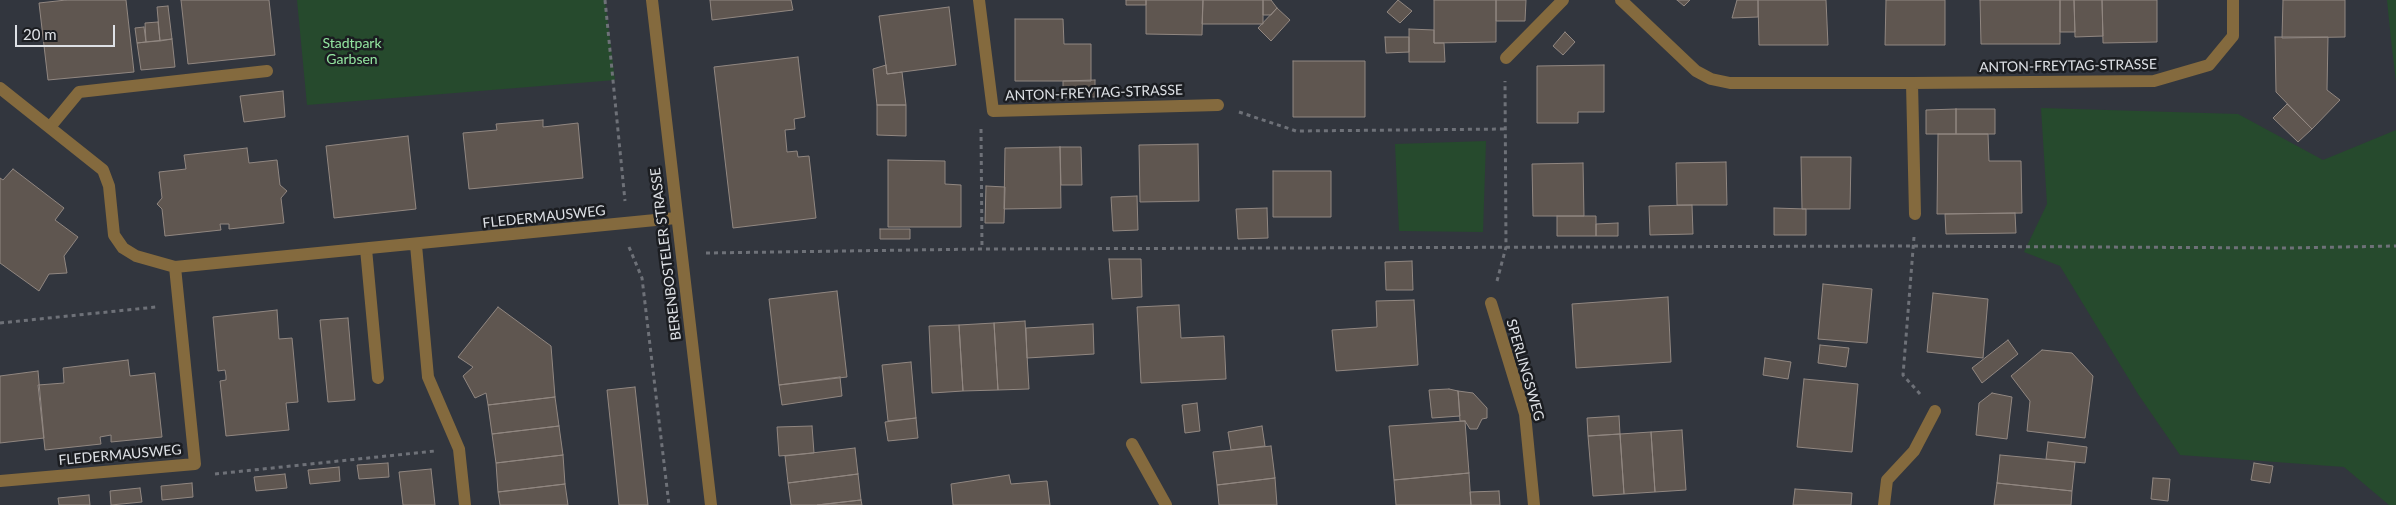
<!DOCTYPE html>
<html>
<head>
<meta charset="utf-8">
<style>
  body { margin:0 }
  #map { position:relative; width:2396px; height:505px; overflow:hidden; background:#32363e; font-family:Lato,sans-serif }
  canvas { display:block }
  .scale { position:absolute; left:15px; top:25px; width:100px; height:22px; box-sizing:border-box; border:2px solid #dee1e6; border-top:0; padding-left:6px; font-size:15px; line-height:18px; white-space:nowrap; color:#dee1e6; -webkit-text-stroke:4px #1b1d21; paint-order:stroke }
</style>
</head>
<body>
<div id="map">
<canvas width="2396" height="505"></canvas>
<div class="scale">20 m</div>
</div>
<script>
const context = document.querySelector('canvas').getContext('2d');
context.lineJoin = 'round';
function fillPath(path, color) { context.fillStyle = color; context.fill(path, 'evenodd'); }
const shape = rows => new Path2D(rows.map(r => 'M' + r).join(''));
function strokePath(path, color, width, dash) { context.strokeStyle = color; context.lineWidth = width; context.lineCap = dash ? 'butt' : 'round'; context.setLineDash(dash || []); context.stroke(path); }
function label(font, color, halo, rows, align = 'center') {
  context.font = font + ' Lato,sans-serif'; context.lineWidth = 5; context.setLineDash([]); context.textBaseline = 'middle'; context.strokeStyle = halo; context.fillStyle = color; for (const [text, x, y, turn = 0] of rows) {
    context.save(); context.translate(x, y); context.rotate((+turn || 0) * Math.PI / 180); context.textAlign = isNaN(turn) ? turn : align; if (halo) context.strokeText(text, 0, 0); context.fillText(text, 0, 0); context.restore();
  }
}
fillPath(shape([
  [297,0,605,0,615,80,307,105],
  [2387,0,2396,0,2396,82,2391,40],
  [2041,108,2238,114,2323,160,2396,130,2396,505,2389,505,2344,467,2180,455,2138,394,2060,266,2024,252,2047,204],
  [1486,141,1483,232,1399,231,1395,144]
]), '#264a2d');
const building = shape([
  [66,0,126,0,134,72,48,80,39,3,66,0],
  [181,0,269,0,275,55,188,64,181,0],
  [710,0,791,0,793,10,712,20,710,0],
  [1126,0,1146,0,1146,5,1126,5,1126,0],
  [1146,0,1203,0,1202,35,1146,34,1146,0],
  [1203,0,1263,0,1263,24,1202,24,1203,0],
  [1263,0,1271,0,1277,8,1271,15,1263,15,1263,0],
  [1398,0,1412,11,1400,23,1387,12,1398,0],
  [1434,0,1496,0,1496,42,1434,43,1434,0],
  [1496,0,1526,0,1525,21,1496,21,1496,0],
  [1677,0,1690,0,1684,6,1677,0],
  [1737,0,1758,0,1758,17,1732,18,1737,0],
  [1758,0,1826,0,1828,45,1759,45,1758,0],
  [1886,0,1945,0,1945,45,1885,45,1886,0],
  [1980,0,2060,0,2060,44,1981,44,1980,0],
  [2060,0,2074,0,2075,32,2060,32,2060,0],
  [2074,0,2102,0,2103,36,2075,37,2074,0],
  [2102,0,2157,0,2157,42,2103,43,2102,0],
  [2283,0,2345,0,2345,37,2282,38,2283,0],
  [168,6,172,39,160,41,157,7,168,6],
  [949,7,956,65,887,74,879,16,949,7],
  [1277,8,1290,20,1271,41,1258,28,1277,8],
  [1015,19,1063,19,1064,44,1091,44,1091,81,1015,81,1015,19],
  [158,22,160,41,146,42,145,23,158,22],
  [144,27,146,42,137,43,135,28,144,27],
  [1409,29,1434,30,1434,43,1444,43,1445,62,1409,62,1409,29],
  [1565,32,1575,42,1563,55,1553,46,1565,32],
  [1385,37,1409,37,1409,52,1386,53,1385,37],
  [2275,37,2328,37,2327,90,2340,100,2312,129,2276,92,2275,37],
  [172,39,175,67,141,70,137,43,172,39],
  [798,57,805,117,794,119,795,129,785,130,787,152,797,151,798,157,809,156,816,218,733,228,714,67,798,57],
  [1293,61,1365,61,1365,117,1293,117,1293,61],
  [886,65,887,74,902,72,906,105,877,105,873,69,886,65],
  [1604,65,1604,112,1578,112,1578,123,1537,123,1537,66,1604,65],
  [1095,80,1095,97,1063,97,1063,81,1095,80],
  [283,91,285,117,244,122,240,96,283,91],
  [2287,104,2312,129,2298,142,2273,118,2287,104],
  [877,105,906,105,906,136,877,135,877,105],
  [1956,109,1956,134,1926,134,1926,110,1956,109],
  [1956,109,1995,109,1995,134,1956,134,1956,109],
  [543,120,543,127,578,123,583,178,469,189,463,133,497,130,496,124,543,120],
  [1938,134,1988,134,1989,161,2021,161,2022,213,1937,214,1938,134],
  [408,136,416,209,334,218,326,146,408,136],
  [1198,144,1199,201,1140,202,1139,145,1198,144],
  [1060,147,1061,208,1004,209,1005,148,1060,147],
  [1060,147,1081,147,1082,185,1061,185,1060,147],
  [247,148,249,163,277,160,280,185,287,191,281,198,284,223,229,229,229,224,220,224,221,230,165,236,162,209,157,204,162,198,159,172,186,169,184,155,247,148],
  [1801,157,1851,157,1850,209,1802,209,1801,157],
  [888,160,945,161,945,184,961,185,961,227,888,227,888,160],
  [1726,162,1727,205,1677,205,1676,163,1726,162],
  [1583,163,1584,216,1533,216,1532,164,1583,163],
  [13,169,64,208,55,220,78,237,64,256,67,273,49,274,39,291,0,263,0,178,3,180,13,169],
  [1273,171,1331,171,1331,217,1273,217,1273,171],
  [986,186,1005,187,1004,223,985,223,986,186],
  [1137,196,1138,230,1113,231,1111,197,1137,196],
  [1692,205,1693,234,1650,235,1649,206,1692,205],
  [1267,208,1268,238,1238,239,1236,209,1267,208],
  [1774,208,1806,209,1806,235,1774,235,1774,208],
  [2015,213,2016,233,1946,234,1945,214,2015,213],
  [1557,216,1596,216,1596,236,1557,236,1557,216],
  [1618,223,1618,236,1596,236,1596,224,1618,223],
  [880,229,910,229,910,239,880,239,880,229],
  [1109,259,1141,259,1142,297,1112,299,1109,259],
  [1412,261,1413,290,1386,290,1385,262,1412,261],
  [1823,284,1872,289,1867,343,1818,339,1823,284],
  [837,291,847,377,779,385,769,299,837,291],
  [1933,293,1988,299,1983,358,1927,352,1933,293],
  [1668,297,1671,362,1576,368,1572,304,1668,297],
  [1414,300,1418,365,1336,371,1332,330,1377,327,1376,301,1414,300],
  [1179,305,1181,338,1224,336,1226,379,1141,383,1137,307,1179,305],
  [498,307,551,346,555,397,488,405,486,393,475,398,463,376,473,367,458,357,498,307],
  [277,310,279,339,292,338,298,402,286,403,289,430,226,436,220,381,226,380,226,376,225,370,218,371,213,317,277,310],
  [348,318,355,400,328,402,320,320,348,318],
  [1025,321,1029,389,998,390,994,323,1025,321],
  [994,323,998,390,963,391,959,325,994,323],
  [1093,324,1094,354,1027,358,1026,328,1093,324],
  [959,325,963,391,932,393,929,326,959,325],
  [2008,340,2018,354,1982,383,1972,368,2008,340],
  [1820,345,1849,348,1846,367,1818,363,1820,345],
  [2042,350,2072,353,2093,376,2085,438,2027,431,2030,401,2011,376,2042,350],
  [1765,358,1791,362,1788,379,1763,375,1765,358],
  [128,360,130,376,155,373,162,437,111,442,111,435,100,437,101,444,45,450,38,385,64,383,63,368,128,360],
  [911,362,916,418,888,421,882,365,911,362],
  [38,371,44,438,0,443,0,376,38,371],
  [840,377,842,396,782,405,779,385,840,377],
  [1804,379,1858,384,1852,452,1797,447,1804,379],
  [635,387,648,505,619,505,607,390,635,387],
  [1449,389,1458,391,1460,416,1432,418,1429,390,1449,389],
  [1458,391,1473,393,1487,408,1487,418,1482,419,1477,429,1470,429,1465,421,1460,421,1458,391],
  [1992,393,2012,397,2007,439,1976,435,1979,403,1992,393],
  [555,397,559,426,492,434,488,405,555,397],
  [1197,403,1200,431,1185,433,1182,405,1197,403],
  [1619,416,1620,434,1588,436,1587,418,1619,416],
  [916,418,918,438,888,441,885,422,916,418],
  [1465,421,1469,473,1394,480,1389,426,1465,421],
  [559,426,563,455,496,463,492,434,559,426],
  [812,426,814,453,779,456,777,427,812,426],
  [1262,426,1265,446,1231,450,1228,432,1262,426],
  [1682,430,1686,490,1655,492,1651,432,1682,430],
  [1651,432,1655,492,1624,494,1620,434,1651,432],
  [1620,434,1624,494,1593,496,1588,436,1620,434],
  [2048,442,2087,447,2085,463,2046,459,2048,442],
  [1271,446,1275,478,1217,485,1213,452,1271,446],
  [855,448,858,474,788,483,785,456,855,448],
  [563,455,565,484,498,492,496,463,563,455],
  [2000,455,2075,462,2072,491,1997,483,2000,455],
  [388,463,389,477,359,479,357,465,388,463],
  [2254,463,2273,466,2270,483,2251,480,2254,463],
  [339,467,340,481,310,484,308,470,339,467],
  [431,469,435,505,403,505,399,472,431,469],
  [1469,473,1471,505,1396,505,1394,480,1469,473],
  [285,474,287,488,256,491,254,477,285,474],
  [858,474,861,500,817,505,791,505,788,483,858,474],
  [1009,475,1011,484,1047,481,1050,505,953,505,951,484,1009,475],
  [1275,478,1277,505,1219,505,1217,485,1275,478],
  [2153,478,2170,479,2168,501,2151,499,2153,478],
  [192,483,193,497,162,500,161,486,192,483],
  [1997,483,2072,491,2071,505,1994,505,1997,483],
  [565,484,568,505,500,505,498,492,565,484],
  [140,488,142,502,111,505,110,491,140,488],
  [1795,489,1852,493,1851,505,1793,505,1795,489],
  [1499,491,1500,505,1471,505,1470,492,1499,491],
  [89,495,90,505,59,505,58,498,89,495],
  [861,500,862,505,817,505,861,500]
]);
fillPath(building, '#5f5650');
strokePath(building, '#918781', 1);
strokePath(shape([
  [605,0,625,201],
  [1239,112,1296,131,1505,129],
  [981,129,982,249],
  [1914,237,1903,375,1920,394],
  [629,247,642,278,669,505],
  [706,253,982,249,1895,246,2288,248,2396,246],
  [1497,281,1506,247,1505,81],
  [0,323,156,307],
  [215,474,435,451]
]), '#6e7178', 3, [4, 4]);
strokePath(shape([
  [1506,58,1563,0],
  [50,127,79,92,267,71],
  [366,249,378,378]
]), '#846a3e', 12);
strokePath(shape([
  [979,0,993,111,1218,105],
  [1621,0,1696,71,1711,79,1730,83,1912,83,2154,81,2209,65,2233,36,2233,0],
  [1912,83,1915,214],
  [0,88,103,170,109,186,114,235,123,248,136,256,175,267,676,218],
  [416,245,428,377,459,449,465,505],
  [1491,303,1525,414,1534,505],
  [1132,444,1166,505],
  [0,481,195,464,175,267],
  [1884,505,1887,480,1914,451,1935,411]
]), '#846a3e', 12);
strokePath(shape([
  [652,0,711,505]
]), '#846a3e', 12);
label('14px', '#93e5a0', '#1b1d21', [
  ["Stadtpark",352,43],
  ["Garbsen",352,59]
]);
label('14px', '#dee1e6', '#1b1d21', [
  ["ANTON-FREYTAG-STRASSE",2068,66,-1],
  ["ANTON-FREYTAG-STRASSE",1094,93,-2],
  ["FLEDERMAUSWEG",544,217,-6],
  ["BERENBOSTELER STRASSE",666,254,-97],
  ["SPERLINGSWEG",1525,370,74],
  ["FLEDERMAUSWEG",120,455,-5]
]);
</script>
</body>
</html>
